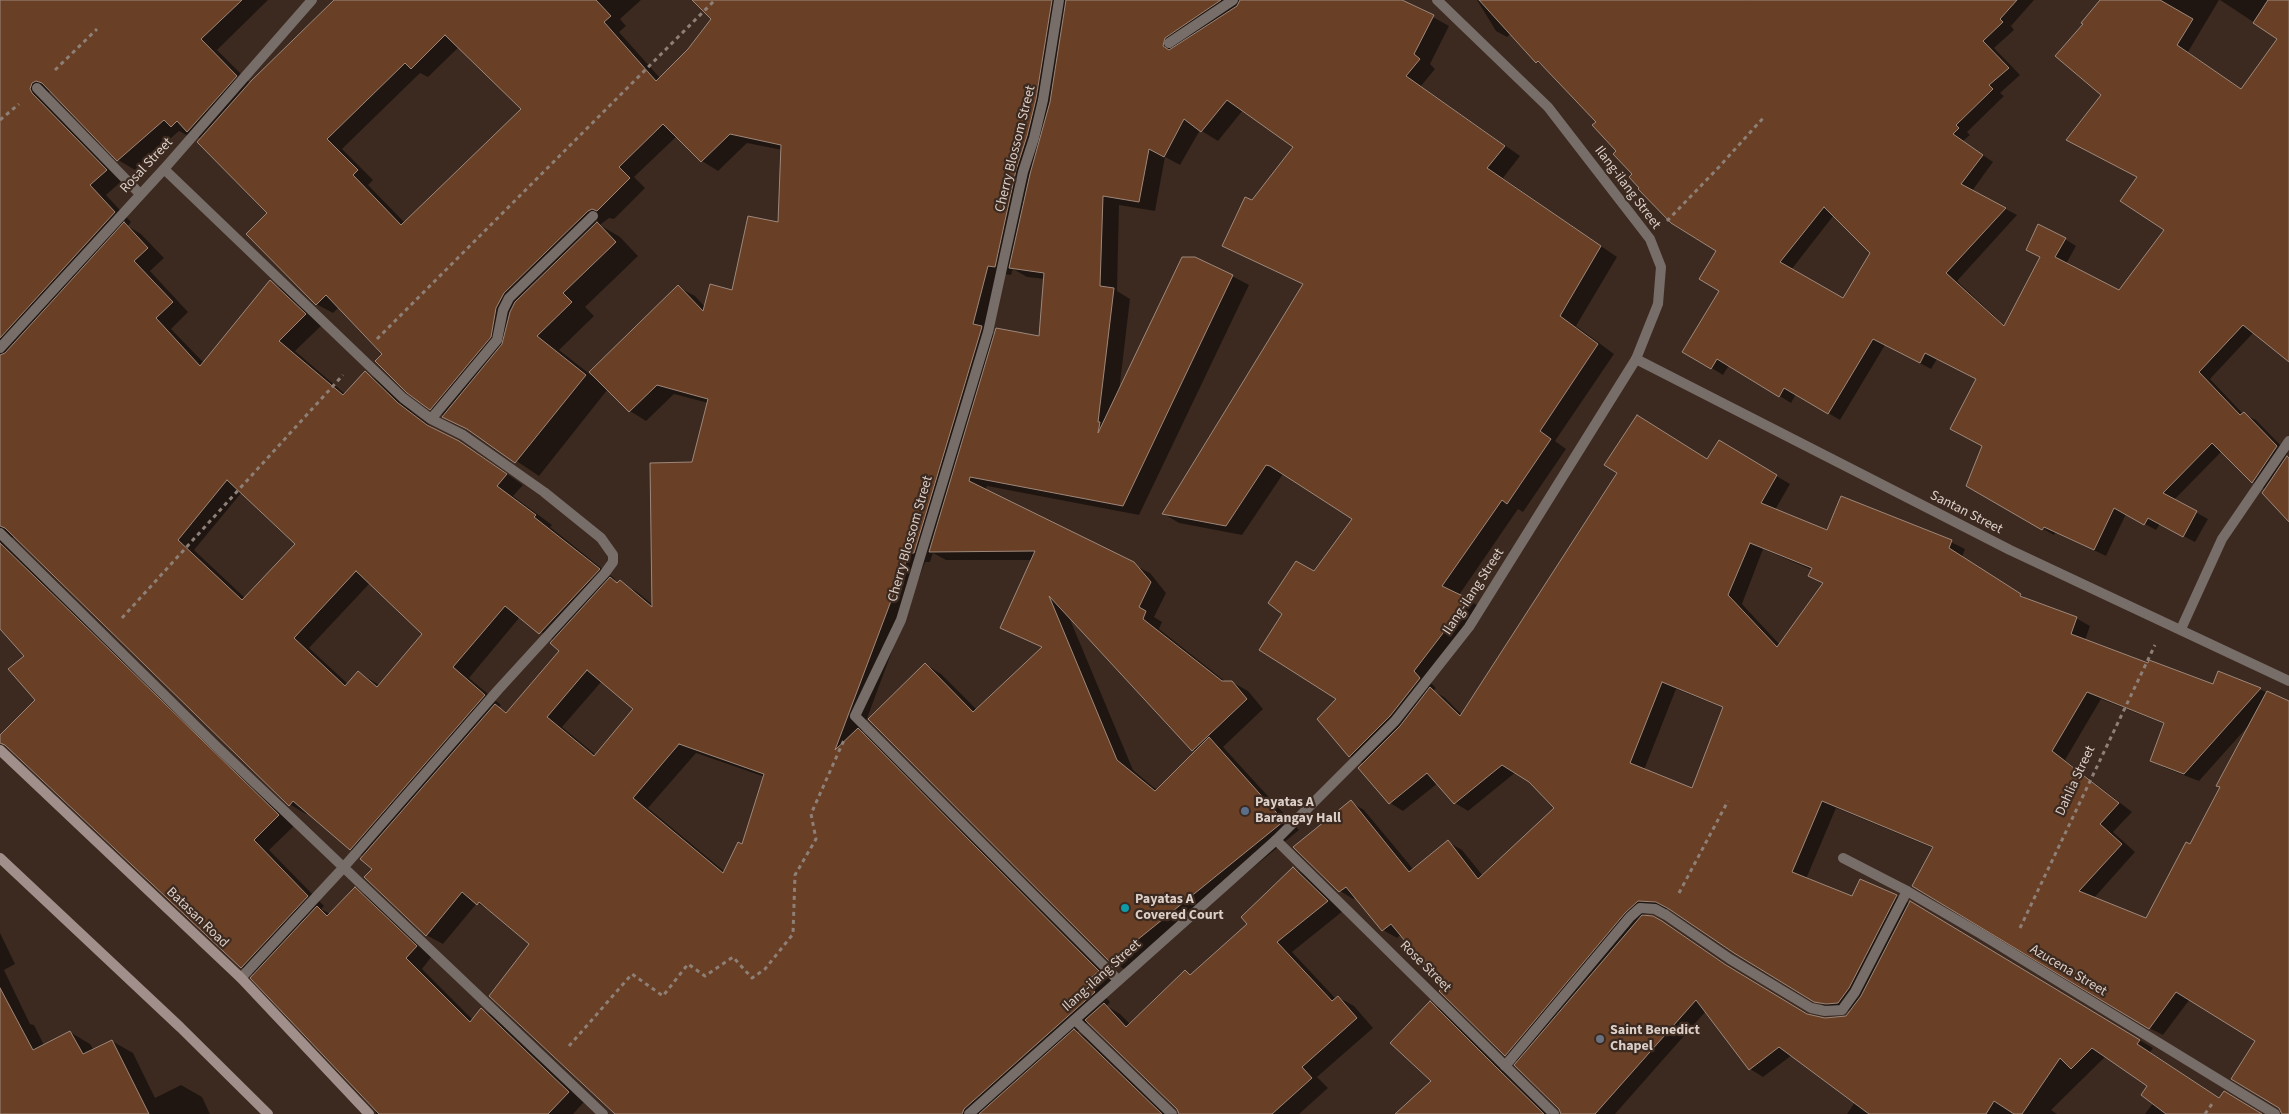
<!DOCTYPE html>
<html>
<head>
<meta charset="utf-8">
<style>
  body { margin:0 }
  canvas { display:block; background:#3c2a20 }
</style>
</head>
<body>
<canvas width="2289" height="1114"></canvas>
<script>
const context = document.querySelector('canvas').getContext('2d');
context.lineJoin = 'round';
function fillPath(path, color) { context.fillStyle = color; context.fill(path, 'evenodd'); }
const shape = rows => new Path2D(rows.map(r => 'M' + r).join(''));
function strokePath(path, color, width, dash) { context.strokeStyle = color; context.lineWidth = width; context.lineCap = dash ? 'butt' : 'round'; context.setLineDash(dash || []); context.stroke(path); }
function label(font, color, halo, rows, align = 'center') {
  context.font = font + ' "Source Sans 3",sans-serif'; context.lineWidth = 4.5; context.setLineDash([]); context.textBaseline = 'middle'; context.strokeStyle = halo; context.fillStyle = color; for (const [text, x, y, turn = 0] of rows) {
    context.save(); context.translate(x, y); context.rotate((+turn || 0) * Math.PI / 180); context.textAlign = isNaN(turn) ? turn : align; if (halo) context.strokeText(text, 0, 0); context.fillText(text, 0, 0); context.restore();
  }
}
fillPath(shape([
  [0,0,268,0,217,50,250,83,335,0,641,0,620,19,626,26,619,32,660,78,689,50,712,18,694,0,1399,0,1433,17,1449,26,1430,64,1435,69,1421,86,1520,156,1503,178,1617,257,1576,326,1614,354,1555,441,1566,449,1523,512,1518,509,1459,595,1484,609,1429,681,1436,688,1433,691,1444,697,1462,715,1708,460,1719,442,1790,484,1775,510,1828,531,1951,542,1965,549,1962,557,2032,602,2076,618,2090,626,2085,640,2149,664,2214,685,2219,672,2289,702,2289,1114,2283,1114,2257,1041,2190,999,2163,1035,2149,1028,1933,848,1836,808,1806,879,1853,898,1860,881,1897,896,2153,1048,2150,1052,2220,1099,2260,1114,2145,1114,2153,1103,2149,1085,2106,1056,2051,1110,2057,1114,1847,1114,1855,1102,1792,1055,1763,1077,1750,1069,1706,1011,1615,1114,1561,1114,1560,1109,1519,1062,1505,1055,1444,987,1401,934,1397,938,1383,930,1356,897,1353,899,1340,891,1351,802,1364,810,1414,870,1448,842,1462,850,1483,876,1556,808,1530,781,1516,772,1468,811,1455,803,1438,783,1403,811,1390,803,1364,764,1350,756,1318,719,1338,698,1314,573,1354,519,1283,474,1242,535,1179,523,1164,514,1304,285,1223,245,1295,146,1243,110,1218,141,1200,130,1180,165,1165,157,1155,211,1119,205,1117,291,1130,299,1119,392,1232,276,1249,285,1139,515,987,486,985,491,1150,573,1166,593,1154,617,1162,622,1159,629,1226,682,1232,682,1248,691,1263,709,1223,747,1299,830,1127,971,1111,961,925,664,941,674,977,710,1043,648,1002,627,1032,560,946,560,933,553,930,562,925,562,862,732,874,739,1115,981,1101,992,1110,1002,1107,1006,1120,1014,1130,1024,1185,972,1191,975,1249,924,1294,868,1310,878,1343,911,1292,952,1336,999,1338,997,1354,1006,1373,1028,1317,1077,1328,1088,1299,1114,1180,1114,1178,1108,1088,1022,1077,1032,1091,1040,1167,1114,617,1114,604,1104,491,996,531,944,494,913,477,903,443,944,426,935,364,857,350,849,308,813,306,814,289,804,15,536,11,538,295,825,269,850,324,906,321,909,330,914,355,889,371,898,432,956,422,969,473,1020,481,1009,497,1018,585,1101,573,1114,376,1114,375,1109,255,975,241,967,0,741,0,736,37,700,26,656,0,627],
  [459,47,523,109,405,223,368,185,373,180,342,149,420,73,428,77],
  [51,91,118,160,135,170,179,131,188,136,191,133,201,139,269,213,316,304,333,313,339,307,431,409,476,434,539,476,608,389,630,411,646,421,674,394,708,403,653,605,636,591,614,581,615,579,550,527,552,525,513,496,523,485,476,452,439,432,415,414,382,383,366,373,345,394,295,351,322,325,286,291,270,281,204,363,171,329,188,312,150,271,164,258,141,234,128,226,131,222,106,195,123,180,48,93],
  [677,136,702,161,718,171,747,143,782,150,779,224,732,291,705,307,695,296,678,287,596,379,559,350,594,316,585,307,638,256,620,237,600,225,609,218,614,219,645,188,634,177],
  [1013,269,1027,277,1045,279,1040,338,995,335,990,331,1004,274,1011,275],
  [242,492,297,543,245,598,194,550],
  [1763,549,1812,570,1810,576,1824,584,1780,645,1742,604],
  [370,583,424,634,379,685,358,672,348,684,309,648],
  [520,617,554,641,561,650,508,713,499,707,501,705,469,678],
  [1069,617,1196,752,1158,791,1133,770],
  [602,681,635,709,596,755,562,727],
  [1676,689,1724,708,1693,790,1644,770],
  [2101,699,2165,724,2151,760,2165,768,2199,781,2250,724,2222,787,2191,846,2147,919,2094,898,2135,852,2113,832,2132,812,2065,760],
  [696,753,765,777,743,845,725,872,648,808],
  [1652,909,1671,909,1829,1009,1851,1011,1846,1017,1825,1019,1808,1015,1740,974,1676,930,1653,917,1643,916],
  [1477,0,2034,0,2011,26,2014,30,1994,48,2020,75,2000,93,2004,96,1967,132,1970,135,1963,141,1993,162,1972,191,2017,215,1957,281,2005,326,2065,239,2076,246,2066,264,2119,292,2165,229,2138,177,2103,95,2057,56,2102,0,2219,0,2188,52,2242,90,2279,39,2220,0,2289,0,2289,360,2254,332,2210,379,2243,414,2256,420,2288,453,2275,473,2277,474,2289,457,2289,520,2266,490,2253,482,2222,451,2174,500,2208,519,2195,542,2160,524,2156,530,2126,514,2106,556,2056,532,2054,535,1967,486,1984,446,1978,379,1937,359,1931,369,1885,345,1840,420,1796,394,1791,403,1729,365,1723,375,1684,351,1721,291,1718,251,1634,174,1597,122,1544,67,1537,62,1511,34,1507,37,1496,31],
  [1834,215,1872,253,1843,300,1791,270],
  [0,933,15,964,4,970,30,1024,34,1025,44,1045,70,1032,90,1044,94,1050,112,1041,133,1053,155,1098,181,1085,202,1097,210,1114,12,1114,0,1090],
  [1430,1003,1443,1010,1548,1114,1396,1114,1433,1081]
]), '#0007');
const building = shape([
  [0,0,242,0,201,39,237,76,187,132,177,121,171,127,164,120,117,161,42,83,36,81,32,83,30,89,32,93,107,170,90,185,115,212,0,338,0,0],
  [334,0,596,0,611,16,604,22,656,81,688,49,711,19,692,0,1052,0,1036,99,1027,136,1016,170,995,267,988,266,973,324,982,326,981,330,914,553,909,553,835,750,858,728,1099,971,1086,982,1095,992,964,1109,962,1114,615,1114,489,996,529,944,479,902,477,905,462,892,426,936,364,877,372,869,360,859,495,704,506,713,559,651,550,643,610,577,617,583,620,580,652,607,650,463,692,462,708,399,657,385,629,412,589,372,678,285,703,311,710,284,732,290,748,216,778,222,781,145,730,134,701,162,663,124,619,167,630,178,597,211,592,209,588,211,504,293,496,308,491,337,430,410,407,393,375,361,382,354,326,295,316,305,246,234,267,213,197,142,251,81,334,0],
  [445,35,521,109,401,225,353,175,358,170,327,139,405,63,411,69,445,35],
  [587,670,633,709,594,756,547,717,587,670],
  [679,744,764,774,742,844,738,842,723,873,633,798,679,744],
  [1066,0,1221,0,1165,38,1163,46,1169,50,1237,6,1240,0,1402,0,1434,15,1414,54,1420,59,1406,76,1505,146,1487,168,1601,246,1560,316,1598,344,1540,431,1551,439,1507,504,1502,500,1442,586,1469,599,1414,671,1420,678,1390,716,1349,757,1317,719,1336,699,1259,650,1282,614,1268,603,1296,561,1314,571,1352,519,1270,466,1266,465,1226,526,1162,514,1303,284,1222,246,1245,197,1252,200,1293,147,1227,100,1201,132,1184,119,1164,157,1149,149,1139,202,1103,196,1100,286,1114,288,1098,422,1100,422,1098,433,1182,257,1195,257,1233,275,1123,506,970,477,969,481,1134,562,1151,582,1139,607,1146,611,1143,619,1222,681,1232,681,1247,699,1192,751,1049,596,1117,760,1155,791,1209,737,1284,821,1110,962,868,719,925,663,973,712,1042,647,1000,628,1035,551,929,552,996,328,1039,336,1044,273,1009,268,1030,174,1050,102,1066,0],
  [1479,0,2017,0,2000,19,2003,22,1983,41,2009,68,1989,85,1993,89,1956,125,1959,128,1953,134,1983,155,1961,184,2006,208,1946,273,2004,326,2040,257,2026,250,2038,224,2066,238,2055,257,2119,290,2164,230,2120,201,2137,177,2066,140,2101,95,2055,56,2083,24,2081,23,2100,0,2160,0,2193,19,2177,45,2241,89,2277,39,2253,23,2268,0,2289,0,2289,362,2243,325,2199,372,2240,415,2244,412,2277,446,2252,483,2212,443,2163,493,2197,511,2183,537,2148,518,2144,525,2114,508,2094,550,2044,527,2042,530,1966,486,1982,446,1950,429,1976,379,1925,353,1920,363,1873,339,1828,414,1784,388,1779,397,1717,359,1711,369,1682,352,1719,291,1699,279,1716,251,1671,223,1638,189,1639,188,1629,177,1632,174,1613,154,1616,151,1592,125,1596,122,1538,61,1536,63,1479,0],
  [1824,207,1870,253,1843,298,1780,262,1824,207],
  [124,222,148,248,134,261,173,302,156,318,200,366,270,280,306,314,279,341,343,395,365,371,398,403,427,425,459,441,507,474,497,486,536,515,534,517,600,569,539,634,505,606,453,667,485,695,350,850,293,801,289,806,5,528,0,526,0,355,5,353,124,222],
  [227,480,295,544,242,600,178,540,227,480],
  [356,571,422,634,377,687,358,671,345,686,294,638,356,571],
  [597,222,616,242,563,293,572,302,537,336,586,375,515,463,467,429,442,417,502,344,510,312,515,302,597,222],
  [1637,415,1707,459,1719,440,1777,475,1761,503,1827,530,1841,496,1952,540,1949,548,2021,594,2020,596,2077,617,2071,634,2148,663,2149,660,2213,684,2218,671,2261,688,2184,774,2150,761,2164,723,2087,692,2052,751,2119,803,2100,824,2122,844,2079,891,2146,918,2186,842,2190,844,2220,787,2216,786,2267,691,2289,701,2289,1114,2282,1114,2279,1108,2231,1079,2255,1041,2176,992,2149,1029,1912,886,1933,847,1822,801,1792,872,1852,896,1860,879,1897,895,1849,988,1838,1003,1826,1004,1814,1002,1734,953,1669,909,1656,902,1638,901,1625,913,1505,1056,1439,991,1443,987,1391,924,1382,931,1346,887,1339,892,1293,847,1351,800,1409,872,1448,840,1478,879,1554,808,1529,782,1502,765,1454,804,1427,773,1389,804,1358,768,1400,726,1430,687,1460,716,1617,473,1604,465,1637,415],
  [1750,543,1812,568,1808,576,1823,583,1777,647,1728,595,1750,543],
  [1662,682,1723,707,1692,788,1630,763,1662,682],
  [2287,456,2289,458,2289,522,2262,493,2287,456],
  [0,543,279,815,254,840,308,896,241,968,5,745,0,743,0,735,35,700,8,669,24,656,0,629,0,543],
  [1293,867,1328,901,1277,942,1332,1001,1338,996,1357,1018,1302,1067,1312,1078,1272,1114,1179,1114,1177,1109,1085,1020,1104,1003,1126,1027,1185,970,1190,975,1247,924,1241,917,1293,867],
  [355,887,417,946,406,958,470,1022,481,1008,569,1092,548,1114,379,1114,250,978,317,906,327,916,355,887],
  [1910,901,2140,1040,2137,1044,2219,1098,2224,1091,2262,1114,2166,1114,2141,1095,2147,1086,2092,1048,2071,1069,2060,1058,2022,1114,2014,1114,1994,1101,1986,1114,1869,1114,1779,1047,1749,1070,1696,1000,1595,1114,1561,1114,1559,1109,1514,1065,1642,915,1653,916,1662,921,1726,965,1807,1014,1825,1018,1846,1016,1861,996,1910,901],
  [0,988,33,1050,70,1031,83,1054,112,1040,149,1114,0,1114,0,988],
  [1430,1001,1500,1071,1544,1114,1395,1114,1431,1081,1390,1043,1430,1001],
  [1074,1029,1162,1114,979,1114,1074,1029]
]);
fillPath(building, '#694026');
strokePath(building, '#9d877a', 1);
strokePath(shape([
  [55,70,97,29],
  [0,120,19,104],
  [1667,221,1719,167,1764,117],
  [377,339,715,0],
  [122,618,343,375],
  [1679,893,1728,801],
  [2020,928,2155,645],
  [569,1046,632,974,663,996,688,964,705,976,733,957,752,978,765,969,793,934,795,875,816,839,811,814,844,740],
  [2205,1114,2212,1104]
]), '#8e7f77', 3, [4, 4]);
strokePath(shape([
  [1169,43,1233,0],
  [1505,1066,1630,917,1640,908,1655,909,1666,915,1730,959,1811,1008,1825,1011,1842,1010,1855,992,1907,891]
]), '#776d69', 10);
strokePath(shape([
  [1059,0,1043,100,1034,138,1023,172,988,332,901,620,855,716,1118,980],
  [37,88,140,194],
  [164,169,403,398,431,419,463,435,544,492,601,538,613,555,613,562,605,573,498,690,343,868,241,978],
  [0,348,164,169,312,0],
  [1636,359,2010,550,2289,681],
  [431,419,497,340,503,310,509,298,593,216],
  [0,533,216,746,603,1114],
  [2181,629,2222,539,2289,441],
  [1276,840,1554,1114],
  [1843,858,1907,891,1981,934,2275,1114],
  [1075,1020,1172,1114]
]), '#776d69', 10);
strokePath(shape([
  [969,1114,1276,840,1395,721,1469,627,1636,359,1658,304,1661,267,1650,239,1548,107,1437,0]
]), '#776d69', 10);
strokePath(shape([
  [0,750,241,978,369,1114],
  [0,858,180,1027,268,1114]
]), '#a08f8a', 10);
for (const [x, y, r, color] of [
  [1245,811,5,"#5c6f8a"],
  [1125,908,5,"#0f9aa8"],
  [1600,1039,5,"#6b7280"]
]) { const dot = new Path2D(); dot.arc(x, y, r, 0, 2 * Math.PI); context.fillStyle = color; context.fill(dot); strokePath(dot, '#3c2a20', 2); }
label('14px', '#dbcfc8', '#3c2a20', [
  ["Cherry Blossom Street",1016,149,-76],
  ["Rosal Street",147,166,-47],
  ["Ilang-ilang Street",1627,188,53],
  ["Santan Street",1966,513,27],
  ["Cherry Blossom Street",911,539,-74],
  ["Ilang-ilang Street",1474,592,-57],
  ["Dahlia Street",2076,781,-65],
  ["Batasan Road",197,918,44],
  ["Rose Street",1425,967,45],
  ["Azucena Street",2068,971,31],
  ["Ilang-ilang Street",1102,976,-42]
]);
label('bold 14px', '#dbcfc8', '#3c2a20', [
  ["Payatas A",1255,803],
  ["Barangay Hall",1255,819],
  ["Payatas A",1135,900],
  ["Covered Court",1135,916],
  ["Saint Benedict",1610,1031],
  ["Chapel",1610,1047]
], 'left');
</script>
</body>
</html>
